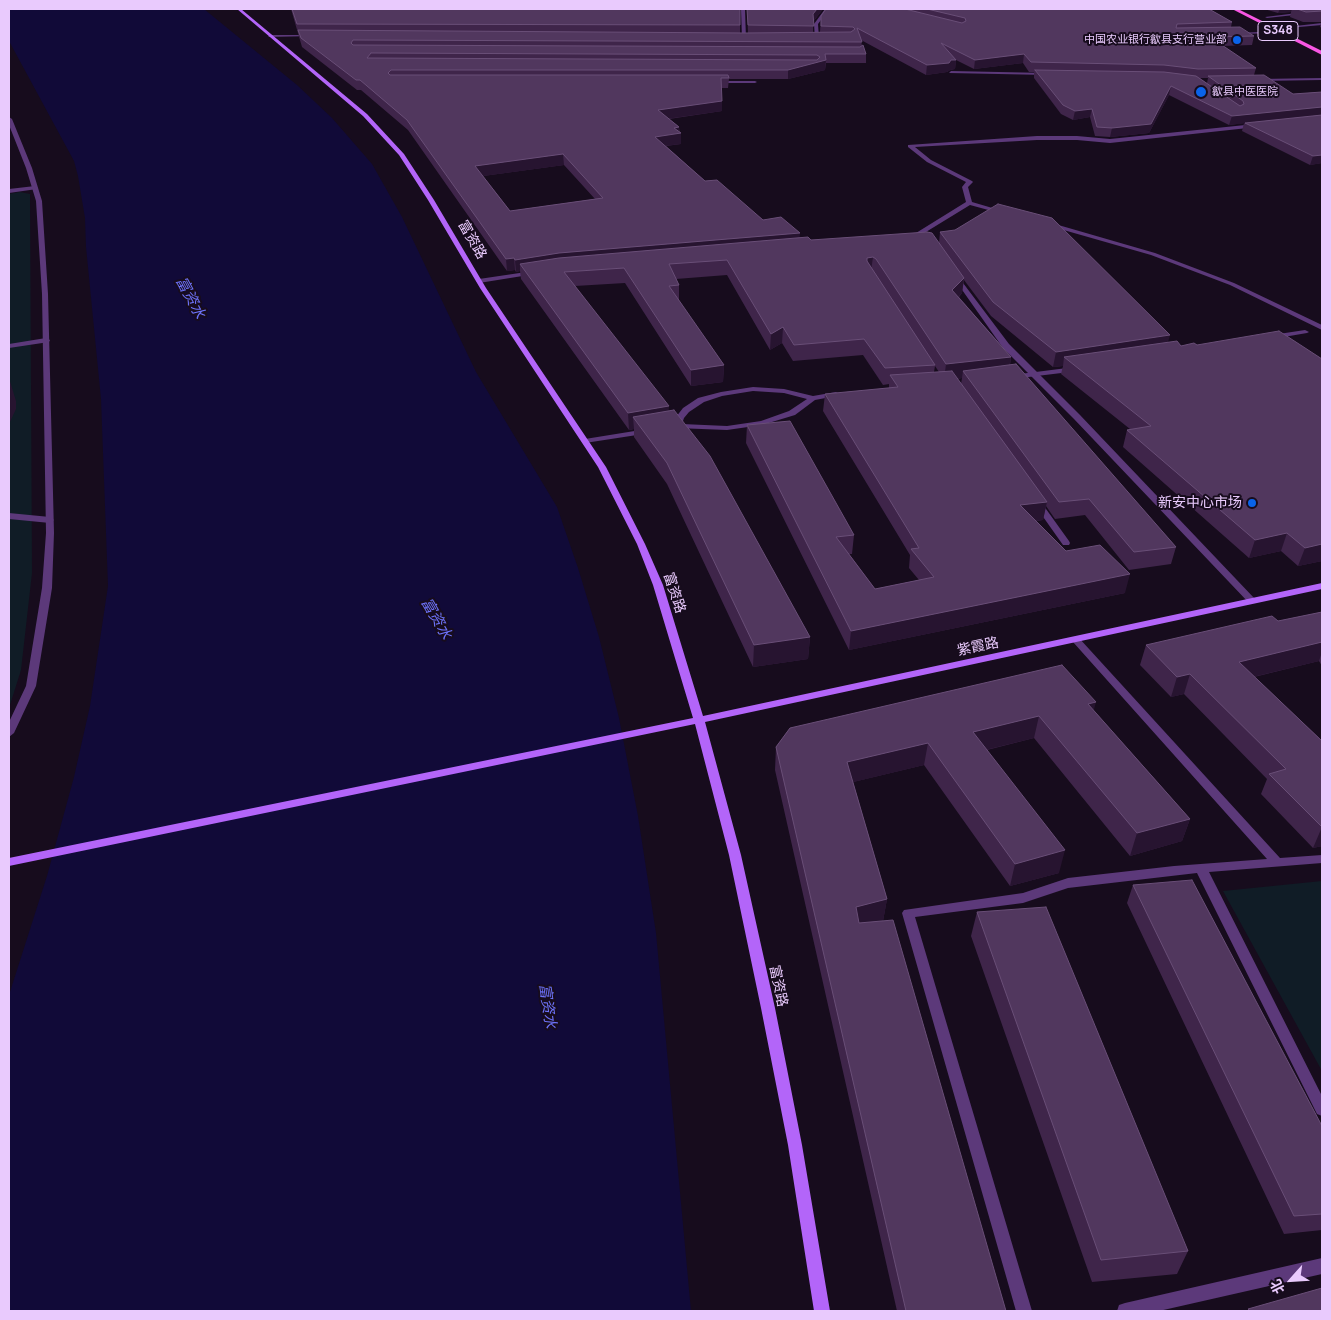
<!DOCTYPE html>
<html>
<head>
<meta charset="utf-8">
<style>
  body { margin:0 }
  #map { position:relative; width:1331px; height:1320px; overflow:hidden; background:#170c1d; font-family:Manrope,"Noto Sans SC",sans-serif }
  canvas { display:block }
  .frame { position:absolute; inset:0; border:10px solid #e9cafd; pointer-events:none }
  .north { position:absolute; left:1266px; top:1255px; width:50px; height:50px; -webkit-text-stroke:4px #170c1d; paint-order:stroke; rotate:244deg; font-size:14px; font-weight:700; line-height:20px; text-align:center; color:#e9cafd }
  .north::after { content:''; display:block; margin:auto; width:18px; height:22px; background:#e9cafd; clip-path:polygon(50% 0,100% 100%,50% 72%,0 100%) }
</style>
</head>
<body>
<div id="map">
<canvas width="1331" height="1320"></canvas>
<div class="frame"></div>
<div class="north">北</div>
</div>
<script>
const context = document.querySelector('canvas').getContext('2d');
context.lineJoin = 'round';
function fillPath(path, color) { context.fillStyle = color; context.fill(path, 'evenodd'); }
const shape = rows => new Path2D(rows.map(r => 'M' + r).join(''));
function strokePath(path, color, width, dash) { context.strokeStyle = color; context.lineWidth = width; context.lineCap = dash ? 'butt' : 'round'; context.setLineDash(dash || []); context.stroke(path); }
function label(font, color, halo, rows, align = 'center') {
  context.font = font + ' Manrope,"Noto Sans SC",sans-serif'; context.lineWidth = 4; context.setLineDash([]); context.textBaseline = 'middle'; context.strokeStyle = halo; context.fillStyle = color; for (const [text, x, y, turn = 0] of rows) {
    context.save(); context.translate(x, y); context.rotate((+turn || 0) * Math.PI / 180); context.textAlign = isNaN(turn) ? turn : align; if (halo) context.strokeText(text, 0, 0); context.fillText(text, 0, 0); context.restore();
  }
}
fillPath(shape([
  [20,192,30,194,32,573,21,670,9,708,9,194],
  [1322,881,1322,1071,1223,891]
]), '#101c26');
fillPath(shape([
  [9,9,204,9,297,85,332,118,372,164,402,217,476,372,557,507,578,568,599,637,619,718,638,816,656,933,691,1311,9,1311,9,995,47,876,74,777,90,706,108,586,101,399,86,247,85,218,78,176,74,161,9,41]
]), '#110a38');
fillPath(shape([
  [741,9,745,9,746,39,744,40,742,39,741,9],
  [825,9,829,9,818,24,819,38,815,39,814,24,825,9],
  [1322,10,1322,12,1267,18,1265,17,1322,10],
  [1322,23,1322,25,1288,28,1286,27,1322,23],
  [1282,31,1280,33,1238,34,1236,33,1282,31],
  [270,35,312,35,314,36,268,37,270,35],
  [951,71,1047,73,1049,74,1047,75,949,73,951,71],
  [1322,78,1322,80,1258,81,1256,80,1258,79,1322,78],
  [716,81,755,81,757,82,755,83,714,83,716,81],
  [1255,124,1257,127,1110,143,1077,140,1037,140,915,147,931,160,972,181,973,182,968,187,972,202,1006,212,1003,214,970,205,921,235,918,241,913,240,916,233,966,202,962,187,966,182,927,162,908,147,908,145,1037,136,1077,136,1110,139,1255,124],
  [35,186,38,188,37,189,9,193,9,189,35,186],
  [1048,222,1155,253,1234,283,1322,325,1322,330,1230,285,1151,255,1046,225,1045,224,1048,222],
  [1305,330,1309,332,1307,333,1272,339,1268,337,1272,335,1305,330],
  [46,338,50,340,49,342,9,348,9,344,46,338],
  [1075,367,1078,367,1078,371,1012,379,1008,377,1012,375,1075,367],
  [753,387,784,389,813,396,836,392,840,394,836,396,815,400,795,415,762,425,727,430,676,428,672,426,676,417,683,408,698,398,721,392,753,387],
  [753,391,784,393,807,399,789,411,761,421,727,426,682,424,684,418,689,412,704,402,722,396,753,391],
  [647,429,651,431,650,433,585,443,581,441,585,439,647,429],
  [1038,501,1041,502,1069,541,1070,543,1069,545,1063,545,1034,504,1038,501],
  [9,513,50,517,54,520,50,523,9,519,9,513],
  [1076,637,1079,638,1280,858,1322,855,1322,863,1209,872,1322,1096,1322,1116,1317,1114,1197,873,1068,888,1023,903,915,917,1032,1311,1016,1311,902,913,904,910,1023,893,1068,878,1174,866,1267,859,1073,642,1071,640,1076,637],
  [1322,1258,1322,1274,1159,1311,1117,1311,1119,1305,1125,1303,1322,1258]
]), '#5c397a');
fillPath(shape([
  [9,117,12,119,32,168,42,201,48,294,54,533,52,588,36,686,14,733,9,737,9,722,26,686,42,588,46,533,42,294,36,201,26,168,9,125,9,117],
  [533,271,536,273,535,274,479,283,476,281,479,279,533,271],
  [953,275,957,275,1009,344,1080,415,1255,599,1257,601,1255,603,1249,603,1074,419,1003,348,953,277,953,275]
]), '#5c397a');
fillPath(shape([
  [237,9,241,9,367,114,404,154,434,200,486,288,606,467,645,544,663,585,703,716,1322,583,1322,589,705,722,741,855,775,1008,802,1145,830,1311,814,1311,788,1145,761,1008,729,855,695,724,9,866,9,858,693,718,653,585,637,544,598,467,480,288,428,200,399,155,363,116,237,9]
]), '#b365f9');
fillPath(shape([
  [1232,9,1238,9,1322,51,1322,55,1232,9]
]), '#f856e3');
fillPath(shape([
  [291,9,740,9,740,33,748,33,747,9,823,9,813,22,813,32,820,32,821,16,826,9,1209,9,1232,22,1231,27,1254,36,1252,45,1223,46,1256,68,1254,75,1293,94,1322,92,1322,163,1310,165,1242,131,1244,123,1229,125,1169,95,1149,133,1110,137,1095,136,1090,117,1073,120,1061,114,1034,78,1034,72,1029,72,1023,63,974,69,956,60,955,69,950,70,947,72,926,75,861,40,862,46,866,54,866,63,826,63,825,70,788,79,729,79,728,88,721,88,722,111,669,119,679,127,681,144,666,146,705,181,763,220,800,238,811,240,939,243,940,232,1168,342,1181,346,1197,345,1322,359,1322,561,1298,566,1281,551,1249,558,1123,447,1127,430,1130,429,1061,374,1063,366,1053,367,991,316,964,280,962,293,959,297,1011,357,1010,365,1176,547,1171,564,1129,570,1085,515,1055,519,1046,506,1043,520,1036,521,1066,551,1125,593,849,650,746,443,747,425,854,535,852,554,849,554,875,589,919,580,909,568,910,555,823,411,825,394,889,388,889,384,883,385,863,355,793,361,782,343,770,350,727,275,676,279,679,285,679,301,724,365,723,382,691,386,625,283,575,286,669,411,810,637,808,659,753,667,667,484,634,437,634,429,629,430,521,279,520,271,516,272,515,270,507,271,408,130,361,90,357,90,302,47],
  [1200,78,1208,78,1207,83],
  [564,165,595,199,510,211,483,176],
  [935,366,939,372,934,372],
  [962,378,961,384,957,379],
  [1264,9,1322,9,1322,28,1320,27,1321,22,1303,22,1290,17,1291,12,1278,13],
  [1322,612,1322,666,1319,661,1254,677,1322,741,1322,846,1313,848,1261,794,1267,779,1184,694,1171,697,1140,665,1146,645,1278,621],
  [1094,711,1190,819,1182,841,1130,856,1034,738,987,750,1059,873,1010,886,924,765,853,782,887,899,883,921,1006,1311,897,1311,775,770,776,747,790,728],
  [1133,885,1322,1126,1322,1230,1284,1234,1127,903],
  [977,912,1188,1251,1177,1274,1092,1282,971,936]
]), '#3f254a');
fillPath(shape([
  [817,9,823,9,812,23,813,14],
  [1280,9,1292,9,1291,12,1278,13],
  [1024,54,1023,63,974,69,975,60],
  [826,60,825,70,788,79,788,70],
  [951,60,956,60,955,69,950,70,947,72,926,75,927,65],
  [1171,86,1169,95,1149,133,1110,137,1112,128],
  [722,101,722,111,659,120,658,110],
  [1322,107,1322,115,1229,125,1232,116],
  [1092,109,1090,117,1073,120,1075,111],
  [679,127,679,134,681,133,681,144,655,147,655,137,674,128],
  [563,154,564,165,476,177,475,166],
  [1322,155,1322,163,1310,165,1313,156],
  [800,233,799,245,520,264,520,271,516,272,515,260,559,253],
  [873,257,871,271,866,273,867,258],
  [514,258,515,270,507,271,506,259],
  [964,278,962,293,950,305,952,290],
  [783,327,782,343,770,350,771,334],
  [1170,335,1166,350,1064,357,1063,366,1053,367,1056,352],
  [1011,357,1008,373,963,371,962,378,944,380,946,364],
  [724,365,723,382,691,386,691,370],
  [9,378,16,401,16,409,9,424],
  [669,406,668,423,633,417,634,429,629,430,628,413],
  [1047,502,1043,520,1017,523,1020,505],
  [1287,533,1281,551,1249,558,1255,540],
  [1322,544,1322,561,1298,566,1305,548],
  [1130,574,1125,593,849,650,851,631],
  [810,637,808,659,753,667,754,645],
  [1322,642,1322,652,1319,661,1232,682,1239,662],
  [1190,674,1184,694,1171,697,1177,677],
  [1096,702,1090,724,1088,704],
  [1039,716,1034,738,969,754,973,732],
  [928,743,924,765,845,784,847,762],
  [1190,819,1182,841,1130,856,1137,833],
  [1322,827,1322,846,1313,848],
  [1065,850,1059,873,1010,886,1015,864],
  [887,899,883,921,853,930,856,907]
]), '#271430');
const building = shape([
  [292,9,740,9,740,25,297,24,292,9],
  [747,9,817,9,813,14,814,26,748,25,747,9],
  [826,9,905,9,962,23,966,21,965,18,927,9,1209,9,1232,22,1177,24,1176,28,1240,27,1254,36,1210,37,1256,68,1198,69,1164,65,1031,62,1024,54,975,60,941,43,956,60,951,60,949,63,927,65,857,28,862,42,353,40,351,43,353,45,860,47,863,45,866,54,825,54,826,60,788,70,391,70,388,73,390,75,728,75,729,78,721,78,722,101,658,110,679,127,674,128,681,133,655,137,705,181,717,180,763,220,781,217,800,233,559,253,515,260,514,258,506,259,407,120,360,80,356,80,301,38,298,30,745,33,851,32,855,29,853,27,821,26,821,16,826,9],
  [371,53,817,55,820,57,817,60,367,58,371,53],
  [563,154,603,198,510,211,475,166,563,154],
  [1297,9,1322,9,1322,11,1306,12,1297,9],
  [1035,70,1164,72,1196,76,1240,106,1244,104,1243,101,1208,76,1264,75,1293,94,1322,92,1322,107,1232,116,1171,86,1151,124,1112,128,1097,127,1092,109,1075,111,1063,105,1035,70],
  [1322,115,1322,155,1313,156,1245,123,1322,115],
  [998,204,1052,218,1170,335,1056,352,993,302,940,232,955,230,998,204],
  [927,232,932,233,964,278,952,290,1011,357,946,364,876,259,873,257,867,258,867,261,935,365,885,368,864,339,794,345,783,327,771,334,727,260,669,264,679,285,669,286,724,365,691,370,624,268,564,272,669,406,628,413,520,264,559,258,808,237,811,240,927,232],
  [1279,331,1322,359,1322,544,1305,548,1287,533,1255,540,1127,430,1151,426,1064,357,1177,341,1181,346,1194,343,1197,345,1279,331],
  [1016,364,1176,547,1134,552,1089,499,1059,502,963,371,1016,364],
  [952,371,1047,502,1020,505,1066,551,1100,545,1130,574,851,631,747,425,790,421,854,535,836,537,875,589,934,577,911,549,919,548,825,394,898,387,890,375,952,371],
  [674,410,710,456,810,637,754,645,667,463,633,417,674,410],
  [1322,612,1322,642,1239,662,1322,741,1322,827,1269,774,1286,769,1190,674,1177,677,1146,645,1272,616,1278,621,1322,612],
  [1062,665,1096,702,1088,704,1190,819,1137,833,1039,716,973,732,1065,850,1015,864,928,743,847,762,887,899,856,907,859,923,893,920,1006,1311,906,1311,776,747,790,728,1062,665],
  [1192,880,1322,1126,1322,1214,1294,1216,1133,885,1192,880],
  [1046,907,1188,1251,1101,1260,977,912,1046,907],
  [1322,1288,1322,1311,1250,1311,1248,1309,1322,1288]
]);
fillPath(building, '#51375e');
strokePath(building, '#694e77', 1);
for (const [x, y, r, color] of [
  [1237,40,5,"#0a63e9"],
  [1201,92,6,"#0a63e9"],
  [1252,503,5,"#0a63e9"]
]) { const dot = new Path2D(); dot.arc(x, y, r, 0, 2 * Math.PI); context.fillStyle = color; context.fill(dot); strokePath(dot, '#170c1d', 2); }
label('11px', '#e9cafd', '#170c1d', [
  ["中国农业银行歙县支行营业部",1227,40],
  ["歙县中医医院",1212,92,"left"]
], 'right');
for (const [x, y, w] of [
  [1278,31,40]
]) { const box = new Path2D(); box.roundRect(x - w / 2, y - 9.5, w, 19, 4); context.fillStyle = '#170c1d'; context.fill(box); strokePath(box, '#e9cafd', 1); }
label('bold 12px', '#e9cafd', null, [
  ["S348",1278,31]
]);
label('14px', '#e9cafd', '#170c1d', [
  ["富资路",472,240,60],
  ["富资路",674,593,72],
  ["紫霞路",978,647,-12],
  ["富资路",778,986,78]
]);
label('14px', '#e9cafd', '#170c1d', [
  ["新安中心市场",1242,503]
], 'right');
label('italic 15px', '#6d72f9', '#170c1d', [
  ["富资水",190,298,62],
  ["富资水",436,619,60],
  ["富资水",547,1006,82]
]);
</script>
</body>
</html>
